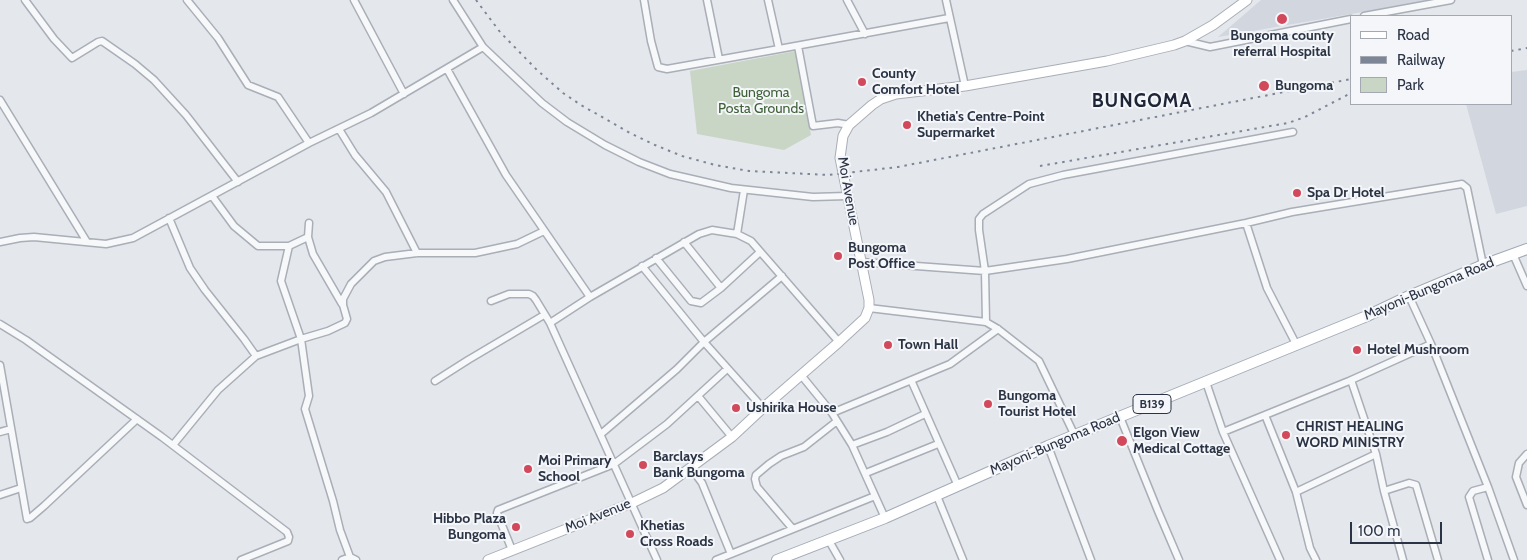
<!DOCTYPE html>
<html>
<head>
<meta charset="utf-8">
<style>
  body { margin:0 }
  #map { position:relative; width:1527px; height:560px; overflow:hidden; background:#e4e7ec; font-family:Cabin,sans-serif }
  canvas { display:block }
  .legend { position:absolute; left:1350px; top:15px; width:162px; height:90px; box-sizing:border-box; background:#f4f6f9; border:1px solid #a4a8b1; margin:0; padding:6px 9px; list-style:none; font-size:15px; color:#2b3445 }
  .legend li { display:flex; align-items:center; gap:10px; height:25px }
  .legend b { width:25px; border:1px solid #a4a8b1 }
  .scale { position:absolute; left:1350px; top:522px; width:92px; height:22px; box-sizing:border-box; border:2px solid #2b3445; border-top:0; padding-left:6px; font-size:15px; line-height:18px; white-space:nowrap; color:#2b3445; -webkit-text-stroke:4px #f4f6f9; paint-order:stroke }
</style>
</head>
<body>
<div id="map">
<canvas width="1527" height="560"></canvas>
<ul class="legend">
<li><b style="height:6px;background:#fff"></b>Road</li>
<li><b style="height:6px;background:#7d8696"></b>Railway</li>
<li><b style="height:14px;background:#c9d6c5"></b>Park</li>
</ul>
<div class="scale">100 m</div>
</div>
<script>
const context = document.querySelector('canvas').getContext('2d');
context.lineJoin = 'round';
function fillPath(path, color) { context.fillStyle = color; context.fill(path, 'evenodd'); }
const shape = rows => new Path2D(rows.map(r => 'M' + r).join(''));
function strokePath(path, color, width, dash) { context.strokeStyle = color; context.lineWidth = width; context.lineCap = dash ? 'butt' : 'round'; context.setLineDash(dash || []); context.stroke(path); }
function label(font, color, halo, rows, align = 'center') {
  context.font = font + ' Cabin,sans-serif'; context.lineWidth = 4; context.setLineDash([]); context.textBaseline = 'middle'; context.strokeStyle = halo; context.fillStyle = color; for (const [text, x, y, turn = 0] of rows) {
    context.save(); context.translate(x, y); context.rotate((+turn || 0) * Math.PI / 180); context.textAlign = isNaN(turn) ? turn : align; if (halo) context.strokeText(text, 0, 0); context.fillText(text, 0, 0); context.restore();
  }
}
fillPath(shape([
  [1261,0,1432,0,1218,37],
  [1527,70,1527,206,1496,214,1466,104,1511,104,1511,72]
]), '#d2d6de');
fillPath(shape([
  [796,51,811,135,784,150,697,134,690,71]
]), '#c9d6c5');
const street = shape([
  [25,0,54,39,72,58,98,42,102,41,135,64,154,80,186,115,238,182],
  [187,0,218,38,248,85,278,97,309,143],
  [354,0,404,94],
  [453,0,483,47,542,103,567,122,605,145,639,162,670,174,731,188,813,197,847,196],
  [644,0,651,41,658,67,667,69,779,49],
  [707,0,719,59],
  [768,0,779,49,949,18],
  [847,0,865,34],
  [946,0,965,86],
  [1364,16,1451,0],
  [1185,41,1210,47,1351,19],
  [798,46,813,126,838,123,849,125],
  [447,69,506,175,590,297],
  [0,100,87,242],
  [339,129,355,155,386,192,417,253],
  [212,196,234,226,258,246,289,246],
  [169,218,190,268,205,290,244,339,256,356],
  [309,223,308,237,313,254,342,304],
  [1246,223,1267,288,1296,344],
  [737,234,744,190],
  [308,237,289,246,281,281,301,339,309,396,305,409,333,501,340,530,350,557,356,560],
  [0,242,20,238,34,237,106,244,133,238,309,143,371,113,483,47],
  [684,242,721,288],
  [1513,254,1527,286],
  [656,258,691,301,701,303,721,288,760,252],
  [861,262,985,271,1067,259,1246,223,1292,212,1462,184,1467,188,1483,265],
  [642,266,704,342,763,408],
  [491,301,509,294,529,294,533,296,536,300,550,323,657,560],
  [869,308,986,322,998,329,1039,361,1075,436],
  [986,322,985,271,979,230,979,219,983,214,1029,184,1063,175,1293,132],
  [550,323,590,297,699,234,712,230,737,234,751,241,839,342],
  [0,324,26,340,162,437,287,532,289,537,288,541,241,560],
  [1431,344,1488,487,1473,491,1469,497,1488,560],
  [0,365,27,519,30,518,44,506,137,419],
  [801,375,832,413,852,445,885,518],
  [911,380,958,486],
  [1351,380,1376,454,1384,491,1403,560],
  [435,381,468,360,544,315],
  [1206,382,1223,432,1280,560],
  [698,396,732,437],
  [832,413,950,364,998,329],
  [1120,417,1158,511,1179,560],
  [0,432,11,429],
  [1223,432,1265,415],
  [601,434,677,369,704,342,782,276],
  [173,445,218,390,256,356,301,339,328,331,345,323,347,319,343,305,343,299,351,284,374,261,385,257,417,253,475,253,517,244,544,231],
  [852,445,887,432,925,414],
  [1048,446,1091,560],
  [1527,454,1519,463,1516,477,1527,505],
  [691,468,702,483,731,554],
  [866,473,938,444],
  [1488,487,1514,560],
  [1384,491,1409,483,1416,485,1438,560],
  [1296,492,1376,454],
  [0,495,21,488],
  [937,496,963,560],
  [792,528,757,487,755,479,756,475,769,464,781,456,804,447,837,421],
  [828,539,840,560],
  [512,550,497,513,498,510,614,464,667,424,727,369],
  [342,560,350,557],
  [716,560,875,496],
  [1316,560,1310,548,1296,492,1265,415,1349,381,1431,344,1409,296]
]);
const secondary = shape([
  [488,560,632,503,663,488,732,437,763,408,839,342,865,318,869,308,869,300,840,158,843,136,849,125,872,105,881,99,896,94,965,86,1039,73,1107,61,1174,45,1185,41,1213,25,1247,0]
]);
const primary = shape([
  [777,560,885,518,1048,446,1367,316,1409,296,1483,265,1527,249]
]);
strokePath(street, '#a9aeb7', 9);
strokePath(secondary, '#a9aeb7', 11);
strokePath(primary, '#a3abb8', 12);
strokePath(street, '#f7f8fa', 6);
strokePath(secondary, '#fff', 9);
strokePath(primary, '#fff', 10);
strokePath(shape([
  [476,0,500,32,537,70,563,93,581,105,630,133,655,145,682,156,715,165,749,171,828,175,898,167,1351,79],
  [1511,51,1527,48],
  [1040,166,1288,123,1305,117,1351,93]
]), '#7d8696', 2, [2.5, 5]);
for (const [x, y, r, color] of [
  [1282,19,6,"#d1495b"],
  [862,82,5,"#d1495b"],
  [1264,86,6,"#d1495b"],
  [907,125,5,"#d1495b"],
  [1297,193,5,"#d1495b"],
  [838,256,5,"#d1495b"],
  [888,345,5,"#d1495b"],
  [1357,350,5,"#d1495b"],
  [988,404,5,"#d1495b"],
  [736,408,5,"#d1495b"],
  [1286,435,5,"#d1495b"],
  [1122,441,6,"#d1495b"],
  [643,465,5,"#d1495b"],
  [528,469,5,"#d1495b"],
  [516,527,5,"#d1495b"],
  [630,534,5,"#d1495b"]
]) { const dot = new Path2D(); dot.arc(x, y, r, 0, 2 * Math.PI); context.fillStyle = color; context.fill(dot); strokePath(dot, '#f4f6f9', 2); }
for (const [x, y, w] of [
  [1152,404,38]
]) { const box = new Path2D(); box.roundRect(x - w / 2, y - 9.5, w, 19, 4); context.fillStyle = '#f4f6f9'; context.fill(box); strokePath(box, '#2b3445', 1); }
label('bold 12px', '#2b3445', null, [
  ["B139",1152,404]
]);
label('bold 14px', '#2b3445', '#f4f6f9', [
  ["Bungoma county",1282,36,"center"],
  ["referral Hospital",1282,52,"center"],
  ["County",872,74],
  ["Comfort Hotel",872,90],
  ["Bungoma",1275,86],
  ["Khetia's Centre-Point",917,117],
  ["Supermarket",917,133],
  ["Spa Dr Hotel",1307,193],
  ["Bungoma",848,248],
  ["Post Office",848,264],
  ["Town Hall",898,345],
  ["Hotel Mushroom",1367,350],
  ["Bungoma",998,396],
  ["Tourist Hotel",998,412],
  ["Ushirika House",746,408],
  ["CHRIST HEALING",1296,427],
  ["WORD MINISTRY",1296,443],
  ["Elgon View",1133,433],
  ["Medical Cottage",1133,449],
  ["Barclays",653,457],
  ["Bank Bungoma",653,473],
  ["Moi Primary",538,461],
  ["School",538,477],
  ["Hibbo Plaza",506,519,"right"],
  ["Bungoma",506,535,"right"],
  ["Khetias",640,526],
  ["Cross Roads",640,542]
], 'left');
label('14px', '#3f6138', '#f4f6f9', [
  ["Bungoma",761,93],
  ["Posta Grounds",761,109]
]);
label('14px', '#2b3445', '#f4f6f9', [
  ["Moi Avenue",848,191,80],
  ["Mayoni-Bungoma Road",1429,289,-23],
  ["Mayoni-Bungoma Road",1055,444,-23],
  ["Moi Avenue",598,516,-22]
]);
context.letterSpacing = '1px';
label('bold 19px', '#1d2536', '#f4f6f9', [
  ["BUNGOMA",1142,101]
]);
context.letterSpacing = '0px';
</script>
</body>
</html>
